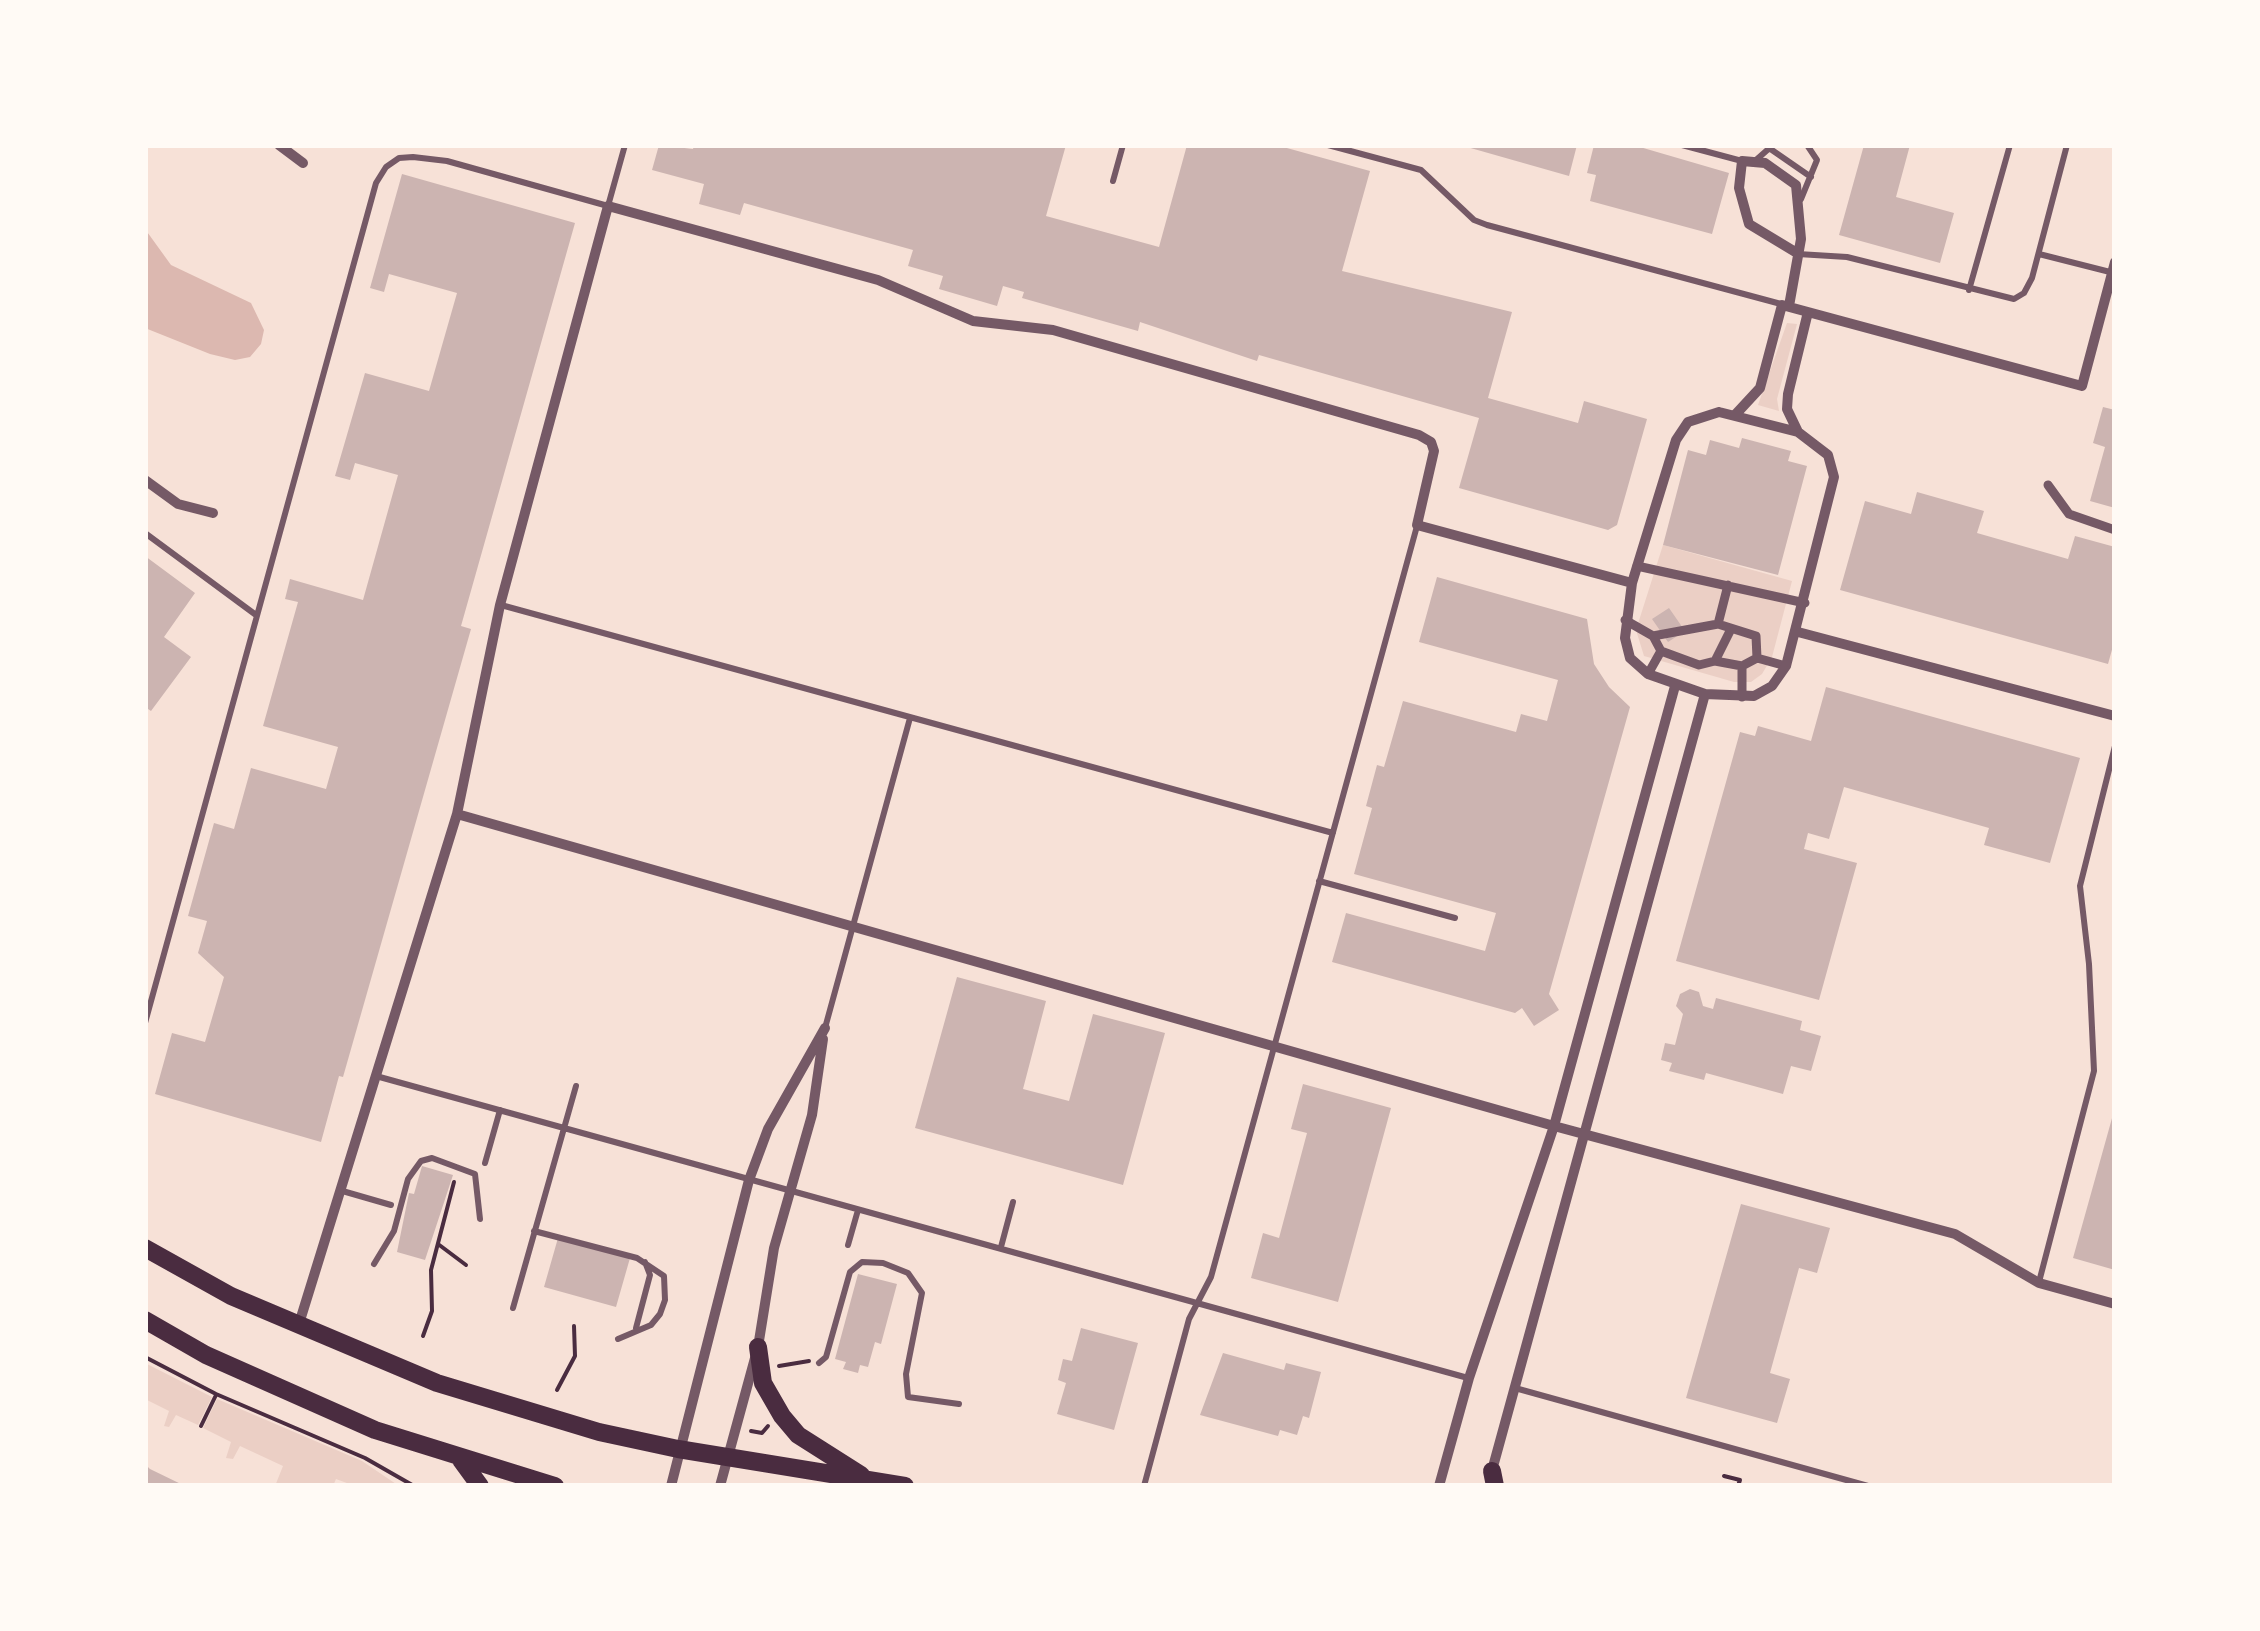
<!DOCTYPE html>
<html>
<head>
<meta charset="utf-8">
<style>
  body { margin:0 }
  #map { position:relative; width:2260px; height:1631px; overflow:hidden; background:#f7e1d7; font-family:"Golos Text",sans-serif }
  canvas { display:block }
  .frame { position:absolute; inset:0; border:148px solid #fffaf5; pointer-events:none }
</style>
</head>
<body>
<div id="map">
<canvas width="2260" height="1631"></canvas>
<div class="frame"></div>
</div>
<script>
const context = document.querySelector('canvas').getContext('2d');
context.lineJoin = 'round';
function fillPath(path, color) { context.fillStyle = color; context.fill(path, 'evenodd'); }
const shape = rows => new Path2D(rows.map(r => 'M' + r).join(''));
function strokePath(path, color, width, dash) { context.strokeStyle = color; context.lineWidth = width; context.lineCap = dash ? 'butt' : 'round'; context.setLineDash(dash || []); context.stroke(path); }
fillPath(shape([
  [1787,323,1797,324,1777,399,1779,411,1758,405],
  [1663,545,1792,581,1772,657,1762,674,1751,682,1734,682,1644,656,1636,630],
  [145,1359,147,1364,212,1397,198,1425,176,1415,169,1427,164,1426,169,1411,145,1399],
  [217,1399,362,1461,399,1486,355,1486,336,1479,333,1486,275,1486,283,1466,240,1446,233,1459,226,1458,231,1442,203,1428]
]), '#ebcfc5');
fillPath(shape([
  [145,229,171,265,251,303,264,330,261,344,250,357,235,360,210,354,145,328]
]), '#dcb8b0');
fillPath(shape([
  [659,145,693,149,694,145,1066,145,1046,216,1159,247,1187,145,1276,145,1370,171,1342,271,1512,312,1488,398,1578,423,1584,401,1647,419,1617,525,1608,530,1459,488,1479,418,1259,355,1257,361,1140,322,1138,331,1022,298,1024,292,1003,286,997,306,939,289,943,276,908,266,913,250,744,203,740,215,699,204,704,184,652,170],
  [1460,145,1577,145,1569,176],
  [1594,145,1633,145,1729,173,1712,234,1590,201,1596,175,1587,173],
  [1864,145,1910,145,1896,197,1954,213,1940,263,1839,235],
  [402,174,575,223,461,626,471,629,343,1077,339,1076,321,1142,155,1094,172,1033,205,1042,224,977,198,953,207,921,188,916,214,823,234,829,251,768,326,789,338,747,263,726,298,602,285,599,290,579,363,600,398,475,355,463,350,480,335,476,365,373,429,391,457,293,389,274,384,292,370,288],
  [2103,407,2115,410,2115,508,2090,501,2105,447,2093,443],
  [1742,438,1791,451,1788,461,1807,466,1778,575,1663,545,1688,450,1706,455,1710,440,1739,448],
  [1917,492,1984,511,1977,533,2068,559,2075,536,2115,547,2115,639,2108,664,1840,590,1865,501,1911,514],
  [145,556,195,593,164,637,191,657,151,711,145,707],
  [1437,577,1587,619,1594,664,1609,687,1630,707,1549,994,1559,1010,1534,1026,1522,1008,1515,1013,1332,962,1346,913,1485,951,1496,913,1354,874,1372,808,1366,806,1377,765,1384,767,1403,701,1516,732,1521,714,1547,721,1558,680,1419,642],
  [1669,608,1685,631,1668,642,1652,619],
  [1826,687,2080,758,2050,863,1984,845,1989,828,1844,787,1829,839,1808,833,1804,849,1857,863,1819,1000,1676,961,1740,732,1755,736,1758,726,1811,741],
  [957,977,1046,1001,1023,1089,1069,1101,1093,1014,1165,1033,1123,1185,915,1128],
  [1690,989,1699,992,1703,1006,1713,1009,1716,998,1802,1021,1800,1030,1821,1036,1811,1071,1791,1066,1783,1094,1706,1073,1704,1080,1669,1071,1672,1063,1661,1060,1665,1043,1675,1045,1683,1014,1676,1006,1680,994],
  [1303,1084,1391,1108,1338,1302,1251,1278,1263,1233,1279,1238,1307,1133,1291,1129],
  [2114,1111,2115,1111,2115,1270,2073,1258],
  [422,1166,453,1175,425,1260,397,1252,409,1193,414,1194],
  [1741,1204,1830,1228,1817,1273,1799,1268,1770,1373,1790,1379,1777,1423,1686,1398],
  [558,1238,630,1258,616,1307,544,1287],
  [858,1274,897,1284,881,1344,875,1342,868,1367,860,1365,858,1373,843,1369,846,1362,835,1359],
  [1081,1328,1138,1343,1114,1430,1057,1414,1066,1383,1058,1380,1063,1359,1072,1361],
  [1223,1353,1284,1370,1286,1363,1321,1372,1309,1418,1303,1416,1297,1435,1280,1430,1278,1436,1200,1415],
  [145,1464,150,1469,185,1486,145,1486]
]), '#ccb4b1');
strokePath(shape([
  [438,1244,466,1265],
  [423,1336,432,1311,431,1270,454,1182],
  [145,1357,216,1394,365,1458,414,1486],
  [779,1366,809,1361],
  [557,1390,575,1356,574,1326],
  [201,1426,216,1395],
  [751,1431,762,1433,768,1426],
  [1724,1476,1740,1480,1738,1486]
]), '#4a2c40', 4);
strokePath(shape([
  [1328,145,1421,170,1474,220,1487,225,1781,304],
  [1682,145,1742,161],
  [1769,148,1811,177],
  [1756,160,1773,145],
  [1113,181,1123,145],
  [1801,199,1817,160,1807,145],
  [1798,254,1847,257,2014,299,2024,293,2032,278,2067,145],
  [2039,254,2114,273],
  [1969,290,2010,145],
  [145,533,256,615],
  [501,605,1333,833],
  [1319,881,1455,918],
  [145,1023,376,183,386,167,399,158,413,157,447,161,608,206,625,145],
  [825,1028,910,718],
  [376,1076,1468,1378],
  [485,1163,500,1110],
  [339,1190,391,1205],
  [534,1231,637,1258,664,1276,665,1300,660,1314,651,1325,618,1339],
  [848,1245,858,1210],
  [1001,1247,1013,1202],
  [374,1264,394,1231,408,1179,421,1161,432,1158,475,1174,480,1219],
  [2039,1282,2094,1071,2089,964,2080,886,2115,746],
  [513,1308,576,1086],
  [636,1328,650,1275,645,1262],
  [819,1363,826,1357,850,1272,862,1262,883,1263,908,1273,922,1293,906,1374,908,1397,959,1404],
  [1515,1388,1868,1486],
  [1144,1486,1189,1319,1211,1277,1417,526]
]), '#755966', 6);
strokePath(shape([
  [2048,485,2069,514,2115,530],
  [1637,566,1805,603],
  [1728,585,1718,624,1756,636,1757,658],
  [1625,620,1653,636,1661,651,1699,665,1715,661,1742,666,1757,658,1786,666],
  [1653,636,1718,624],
  [1715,661,1730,631],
  [1742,666,1742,697],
  [1648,674,1661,651]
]), '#755966', 9);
strokePath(shape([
  [279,145,303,163],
  [1789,306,1801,239,1796,185,1765,163,1742,161,1739,188,1749,224,1797,253],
  [1719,412,1798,432,1828,455,1834,477,1786,666,1772,686,1754,696,1705,694,1648,674,1630,658,1625,638,1632,583,1676,440,1688,422,1719,412],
  [1735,415,1760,388,1782,305,2082,386,2115,262],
  [1798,432,1787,409,1788,394,1808,312],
  [145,480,178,504,213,513],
  [1798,632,2115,716],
  [457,814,1554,1126,1955,1234,2039,1283,2115,1304],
  [298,1327,457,814,500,605,608,206,878,280,973,321,1053,330,1419,435,1431,442,1434,451,1417,525,1632,583],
  [1491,1474,1705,694],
  [671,1486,749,1180,768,1129,825,1028],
  [720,1486,758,1347,774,1248,812,1115,823,1039],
  [1439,1486,1469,1378,1554,1126,1675,686]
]), '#755966', 10);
strokePath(shape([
  [145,1248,231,1296,437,1383,599,1432,678,1449,905,1486],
  [145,1320,206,1355,375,1430,555,1486],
  [758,1347,763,1383,782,1416,798,1435,861,1475],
  [461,1460,480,1486],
  [1492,1471,1495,1486]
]), '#4a2c40', 18);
</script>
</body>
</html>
